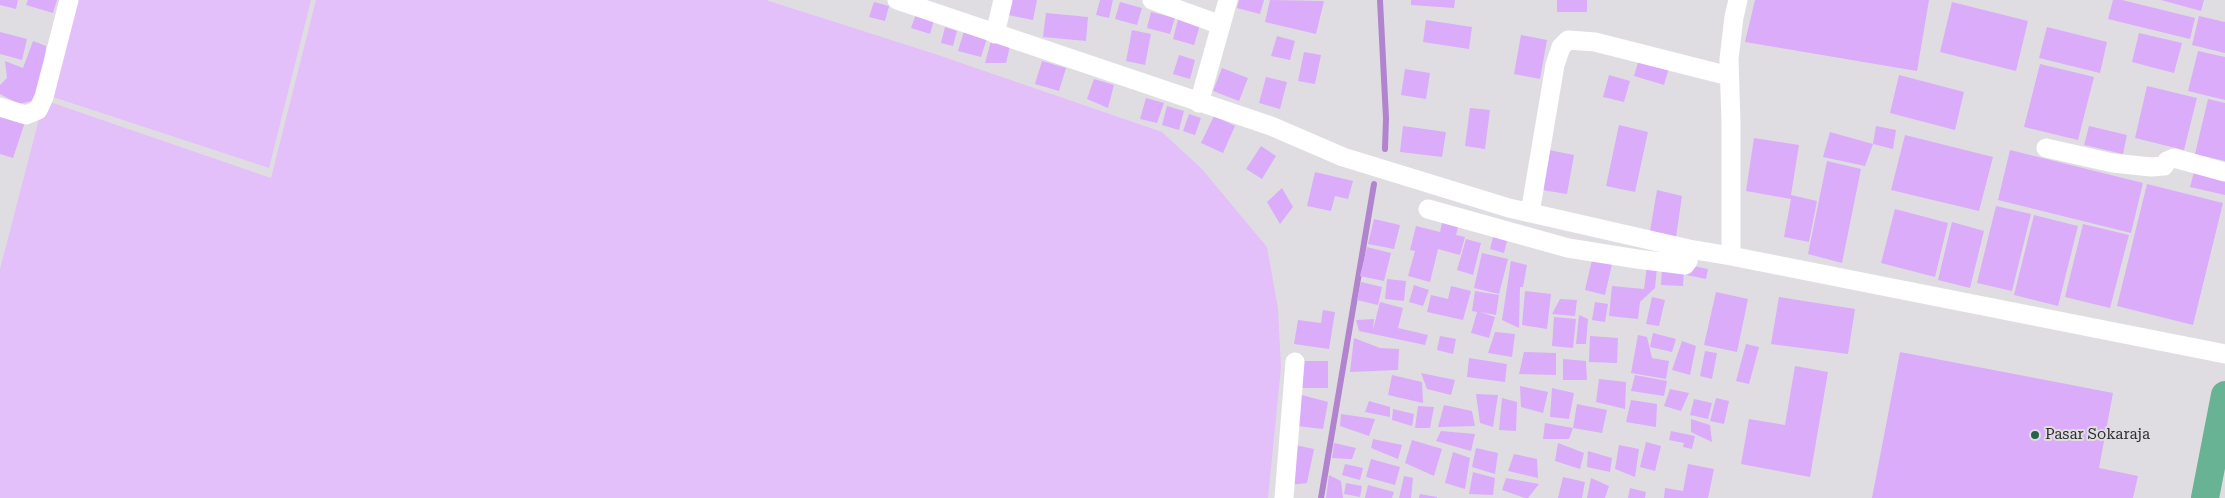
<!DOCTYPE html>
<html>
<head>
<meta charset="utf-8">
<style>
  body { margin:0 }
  canvas { display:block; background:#dfdde1 }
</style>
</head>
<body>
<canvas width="2225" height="498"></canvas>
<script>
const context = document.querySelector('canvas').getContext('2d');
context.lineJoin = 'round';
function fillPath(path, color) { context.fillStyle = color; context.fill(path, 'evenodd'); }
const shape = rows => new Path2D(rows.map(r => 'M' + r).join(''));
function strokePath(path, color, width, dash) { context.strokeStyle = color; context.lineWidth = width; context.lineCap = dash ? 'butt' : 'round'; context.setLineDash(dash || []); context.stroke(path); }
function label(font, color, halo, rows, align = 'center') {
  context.font = font + ' "Roboto Serif",serif'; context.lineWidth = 4; context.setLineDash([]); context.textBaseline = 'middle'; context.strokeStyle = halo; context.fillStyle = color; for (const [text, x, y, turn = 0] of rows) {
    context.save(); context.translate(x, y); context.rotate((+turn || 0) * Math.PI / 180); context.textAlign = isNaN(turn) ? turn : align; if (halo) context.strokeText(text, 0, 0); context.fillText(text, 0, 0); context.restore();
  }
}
fillPath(shape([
  [75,0,311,0,269,168,50,96],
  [316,0,766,0,935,54,1162,132,1202,169,1267,247,1278,308,1281,367,1268,498,0,498,0,269,44,100,271,178]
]), '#e3c0fa');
strokePath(shape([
  [1380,0,1386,118,1385,149],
  [1321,498,1374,184]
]), '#b284cf', 6);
fillPath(shape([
  [0,0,18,0,16,9,0,5],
  [28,0,57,0,53,13,26,5],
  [1011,0,1037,0,1033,20,1008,15],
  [1100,0,1113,0,1109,18,1096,15],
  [1239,0,1264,0,1260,14,1237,8],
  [1270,0,1324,1,1316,34,1265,22],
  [1411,0,1455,0,1454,8,1411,5],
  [1557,0,1587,0,1587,12,1557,12],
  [1755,0,1929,0,1917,71,1745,42],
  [2113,0,2122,0,2195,18,2190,39,2108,19],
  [2161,0,2204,0,2201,11],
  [874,2,889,6,885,21,869,17],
  [1120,2,1142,8,1137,25,1115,19],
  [1952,2,2028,21,2016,71,1940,52],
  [1151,12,1175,18,1170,34,1147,28],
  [1046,13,1088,17,1086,41,1043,37],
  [916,14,934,20,930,34,911,28],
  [2199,16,2225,22,2225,53,2192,45],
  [1178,19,1200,25,1194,45,1173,39],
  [1426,20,1472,27,1469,49,1423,42],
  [945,27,957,31,953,46,941,43],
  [2047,27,2107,42,2100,73,2039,58],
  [1132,30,1151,34,1145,65,1126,61],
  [964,31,987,38,981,57,958,51],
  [0,32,27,39,22,60,0,54],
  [2139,33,2182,43,2174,73,2132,62],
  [1521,35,1547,40,1540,79,1514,74],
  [1277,36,1295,41,1290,60,1271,56],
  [33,41,46,46,44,72,39,99,19,104,0,94,0,85,7,78,5,61,23,68],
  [991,41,1010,46,1006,63,985,63],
  [2198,51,2225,57,2225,100,2188,91],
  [1304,52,1321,55,1315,84,1298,81],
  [1179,55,1195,60,1190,79,1173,74],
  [1639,59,1669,68,1664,85,1634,76],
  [1042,61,1066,68,1059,91,1035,84],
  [2040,64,2094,77,2078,140,2024,127],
  [1222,68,1248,78,1239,101,1213,91],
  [1405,69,1430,73,1426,99,1401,95],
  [1609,75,1630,81,1624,102,1603,97],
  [1899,75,1964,92,1955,130,1890,113],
  [1266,77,1287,82,1280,109,1259,103],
  [1094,79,1114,85,1108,108,1087,99],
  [2147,86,2197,98,2184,150,2135,138],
  [1146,98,1164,103,1157,123,1140,119],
  [2208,99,2225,103,2225,161,2195,154],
  [1167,106,1184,111,1179,130,1162,125],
  [1470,108,1490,110,1485,149,1465,146],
  [0,114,25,122,13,158,0,154],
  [1189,114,1201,118,1195,135,1183,131],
  [1214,116,1235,126,1223,153,1201,143],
  [1619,125,1648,132,1635,192,1606,186],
  [1403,126,1446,132,1442,157,1400,152],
  [1876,126,1896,130,1893,149,1873,144,1865,166,1823,157,1830,132,1873,144],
  [2089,126,2127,135,2123,154,2084,145],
  [1905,135,1993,157,1979,211,1891,190],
  [1754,138,1799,145,1791,195,1817,201,1809,242,1784,237,1791,199,1746,191],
  [1261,146,1276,156,1262,179,1246,169],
  [1549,150,1574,155,1567,194,1542,190],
  [2010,150,2143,183,2131,233,1998,200],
  [1827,161,1861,169,1842,263,1808,254],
  [2195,168,2225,176,2225,195,2190,187],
  [1315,172,1353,181,1348,199,1335,196,1331,211,1307,206],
  [2147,184,2223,203,2193,325,2117,306],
  [1282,188,1293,207,1280,224,1267,202],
  [1657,190,1682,196,1676,237,1650,231],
  [1996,206,2031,214,2012,291,1977,283],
  [1895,209,1948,223,1935,277,1881,263],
  [2034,215,2078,226,2058,306,2014,295],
  [1374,219,1400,225,1394,249,1368,244],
  [1952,222,1984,231,1970,288,1938,280],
  [1442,223,1458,227,1456,235,1465,237,1460,255,1438,249,1430,282,1408,276,1415,251,1410,250,1416,226,1440,232],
  [2083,224,2129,235,2110,308,2065,297],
  [1493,237,1507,241,1504,253,1490,249],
  [1466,239,1481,243,1473,275,1457,270],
  [1367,247,1391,253,1384,281,1360,276],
  [1482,253,1508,259,1499,294,1474,288],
  [1592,260,1612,264,1605,295,1585,290],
  [1511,261,1527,265,1523,287,1520,287,1519,328,1502,320],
  [1688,265,1708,269,1706,279,1686,275],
  [1647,266,1657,267,1655,288,1640,302,1638,319,1609,316,1612,286,1644,289],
  [1662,268,1684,270,1683,286,1661,285],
  [1387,279,1406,281,1404,301,1385,299],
  [1361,282,1382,287,1378,305,1357,300],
  [1414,285,1429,290,1423,306,1409,302],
  [1451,286,1471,291,1463,320,1427,312,1431,295,1448,299],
  [1475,291,1499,295,1496,315,1480,312,1495,317,1489,338,1471,333,1477,312,1472,311],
  [1525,291,1551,294,1547,329,1522,325],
  [1716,292,1748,299,1737,352,1704,345],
  [1652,297,1665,300,1659,326,1646,324],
  [1779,297,1855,309,1848,354,1771,344],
  [1560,299,1577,300,1575,316,1552,314],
  [1380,302,1403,308,1398,328,1428,335,1425,345,1359,331,1356,320,1374,319,1373,330],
  [1595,302,1608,304,1605,322,1592,320],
  [1323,310,1335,312,1329,349,1294,344,1298,320,1321,323],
  [1579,315,1588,319,1586,344,1576,344],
  [1554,317,1576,319,1573,348,1552,346],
  [1495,332,1515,334,1512,357,1488,353],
  [1653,333,1676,339,1672,352,1650,347],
  [1638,335,1647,337,1652,358,1669,361,1666,379,1631,373],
  [1440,336,1456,339,1453,354,1437,350],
  [1590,336,1618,338,1617,363,1589,362],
  [1354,338,1380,348,1399,349,1398,370,1350,372],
  [1682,341,1696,346,1690,375,1672,370],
  [1746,344,1759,347,1749,384,1736,381],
  [1705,351,1717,353,1712,379,1700,376],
  [1524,352,1556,353,1556,375,1519,374],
  [1900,352,2113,393,2099,468,2138,476,2133,498,1872,498],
  [1469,358,1507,364,1505,382,1467,377],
  [1563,359,1586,361,1587,380,1563,380],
  [1298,361,1328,361,1328,388,1298,388],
  [1795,366,1828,372,1810,477,1741,464,1749,419,1785,425],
  [1421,373,1455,380,1451,395,1427,389],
  [1392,375,1422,382,1423,403,1388,395],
  [1635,375,1667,381,1664,396,1631,391],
  [1599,379,1626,382,1625,409,1596,402],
  [1520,386,1548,392,1543,413,1521,407],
  [1552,388,1574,393,1569,419,1550,417],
  [1670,389,1689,393,1681,411,1664,406],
  [1298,394,1328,402,1323,429,1297,426],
  [1476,394,1498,395,1493,427,1480,423],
  [1502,398,1517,402,1516,431,1499,430],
  [1716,398,1729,401,1724,424,1710,421],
  [1694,399,1712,403,1708,419,1690,415],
  [1631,400,1657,404,1656,427,1626,422],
  [1369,401,1390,407,1390,417,1365,412],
  [1577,404,1607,410,1602,433,1573,428],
  [1444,405,1472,411,1475,426,1438,427],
  [1418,406,1434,407,1430,428,1415,428],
  [1393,409,1414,414,1412,426,1392,420],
  [1341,414,1375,419,1369,436,1340,426],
  [1691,419,1710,425,1712,442,1691,432],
  [1545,423,1573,428,1569,439,1543,439],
  [1441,431,1475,434,1471,451,1436,441],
  [1671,431,1695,436,1692,449,1683,447,1684,443,1669,440],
  [1373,439,1402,445,1398,459,1371,448],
  [1412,440,1442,449,1434,476,1405,463],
  [1646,442,1661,446,1655,471,1640,467],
  [1334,443,1356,448,1352,459,1332,458],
  [1558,443,1584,453,1580,469,1555,461],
  [1295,445,1314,449,1307,483,1290,485],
  [1619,445,1639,449,1635,477,1615,469],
  [1476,448,1498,453,1495,474,1472,467],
  [1588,451,1612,458,1610,472,1587,467],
  [1453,452,1470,458,1465,489,1445,483],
  [1514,454,1537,459,1538,478,1508,471],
  [1371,459,1400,467,1395,485,1366,477],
  [1345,464,1363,468,1360,480,1342,475],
  [1688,464,1714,469,1708,498,1664,498,1665,488,1683,491],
  [1473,472,1495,478,1493,495,1469,494],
  [1329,475,1341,481,1343,498,1326,498],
  [1404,476,1413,478,1411,498,1399,498],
  [1563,477,1585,482,1582,498,1558,498],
  [1506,478,1539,484,1528,498,1525,498,1502,490],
  [1591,478,1609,486,1605,498,1587,498],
  [1346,483,1362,486,1360,497,1344,494],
  [1368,485,1394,492,1392,498,1365,498],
  [1630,488,1646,492,1645,498,1628,498],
  [1420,494,1437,497,1437,498,1419,498]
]), '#dbacfa');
strokePath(shape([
  [897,0,1271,126,1343,157,1509,208,1689,249,1731,256,2225,354],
  [1152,0,1221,25],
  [995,34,1003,0],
  [1199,103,1228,0],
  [0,107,26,115,38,110,44,97,69,0],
  [2046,148,2113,163,2151,167,2164,166,2167,161,2174,158,2225,172],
  [1428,209,1568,248,1637,259,1685,265,1688,261,1689,249],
  [1530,213,1555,65,1561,47,1568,40,1595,42,1729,76],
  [1731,256,1731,123,1729,59,1734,17,1738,0],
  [1284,498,1295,362]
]), '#fff', 19);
strokePath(shape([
  [2205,498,2225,395]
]), '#67b394', 28);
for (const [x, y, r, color] of [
  [2035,435,5,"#29624a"]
]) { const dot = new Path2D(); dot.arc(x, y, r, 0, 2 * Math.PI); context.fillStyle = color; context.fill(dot); strokePath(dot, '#dfdde1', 2); }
label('15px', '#302f31', '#dfdde1', [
  ["Pasar Sokaraja",2045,435]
], 'left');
</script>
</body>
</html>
